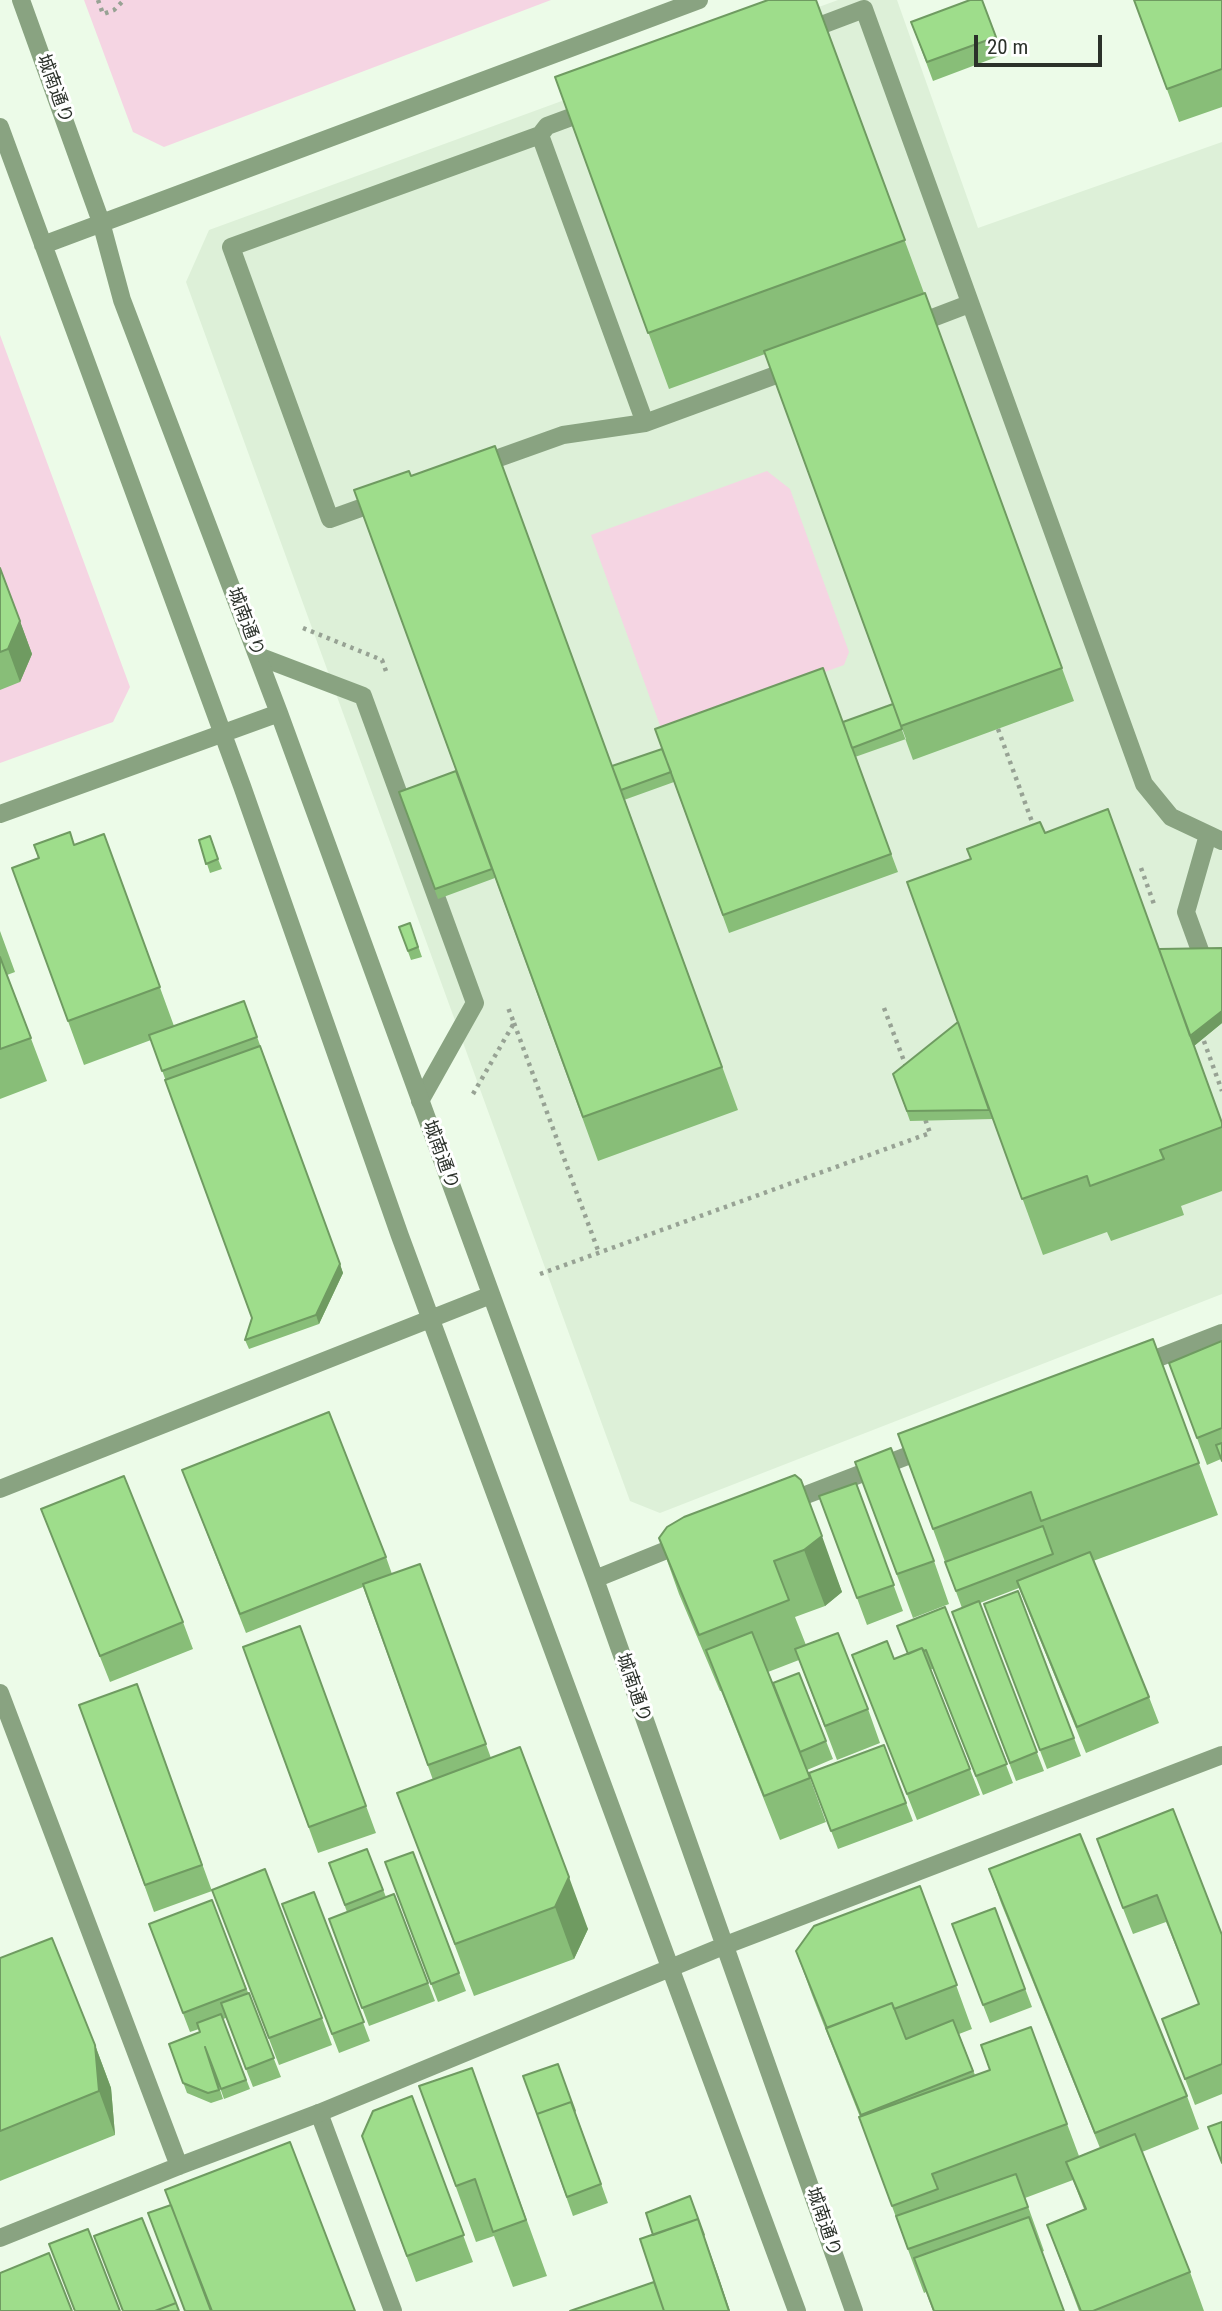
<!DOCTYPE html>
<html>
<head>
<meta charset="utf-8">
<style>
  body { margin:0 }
  #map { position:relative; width:1222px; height:2311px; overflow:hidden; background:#ecfbe8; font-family:"Roboto Condensed",sans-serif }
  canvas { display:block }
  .scale { position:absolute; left:974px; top:35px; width:128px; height:32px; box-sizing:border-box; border:4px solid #2b312a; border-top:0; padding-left:9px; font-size:21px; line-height:24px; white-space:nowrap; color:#2b312a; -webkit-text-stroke:5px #fff; paint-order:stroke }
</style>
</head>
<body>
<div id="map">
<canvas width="1222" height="2311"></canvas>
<div class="scale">20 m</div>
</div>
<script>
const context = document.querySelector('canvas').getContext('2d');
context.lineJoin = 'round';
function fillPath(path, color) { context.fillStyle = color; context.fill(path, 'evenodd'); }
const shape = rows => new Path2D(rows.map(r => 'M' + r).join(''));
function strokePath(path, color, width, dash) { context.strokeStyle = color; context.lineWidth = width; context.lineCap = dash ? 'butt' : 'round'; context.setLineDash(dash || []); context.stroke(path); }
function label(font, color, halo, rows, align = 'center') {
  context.font = font + ' "Roboto Condensed","Noto Sans JP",sans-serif'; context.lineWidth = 6; context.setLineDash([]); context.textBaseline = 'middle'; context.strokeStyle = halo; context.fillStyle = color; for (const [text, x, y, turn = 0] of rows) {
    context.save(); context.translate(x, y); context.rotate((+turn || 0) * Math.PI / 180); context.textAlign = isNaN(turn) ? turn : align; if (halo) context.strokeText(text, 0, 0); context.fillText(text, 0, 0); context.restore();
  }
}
fillPath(shape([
  [838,0,897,0,978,228,1222,142,1222,1294,660,1513,630,1501,186,282,209,230]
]), '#ddf0d8');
fillPath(shape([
  [84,0,551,0,164,147,133,132],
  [0,335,130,687,113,722,0,763],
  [767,471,790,489,849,652,844,665,662,731,591,535]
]), '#f5d5e3');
strokePath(shape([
  [98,0,103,14,114,10,123,1],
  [303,628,382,660,387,674],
  [998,729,1035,830],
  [1141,868,1155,907],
  [884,1008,907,1069],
  [514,1023,599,1253],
  [1201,1033,1222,1091],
  [473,1094,514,1023,507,1005],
  [540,1274,930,1133,924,1116]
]), '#97a294', 4.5, [3.5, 5]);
strokePath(shape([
  [803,32,864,9,1144,784,1171,817,1222,841],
  [540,135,645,423],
  [914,325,969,304],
  [479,465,563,435,645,423,795,368],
  [380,501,330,519,231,247,540,135,547,126,593,109],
  [258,656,363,696,475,1003,420,1101],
  [1208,835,1186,912,1222,1011]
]), '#89a381', 18);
strokePath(shape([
  [319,2113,393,2311]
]), '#89a381', 18);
strokePath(shape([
  [21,0,101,222,122,300,279,713,595,1579,854,2311],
  [0,127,242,786,400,1236,797,2311],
  [43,245,699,0],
  [0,814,279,713],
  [1137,1366,1222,1333],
  [0,1489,491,1295],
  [785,1503,928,1448],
  [595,1579,684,1543],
  [0,1693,179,2166],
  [0,2238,179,2166,319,2113,726,1945,1222,1755]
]), '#89a381', 18);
fillPath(shape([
  [816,0,924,293,925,293,1074,701,913,760,765,354,669,389,555,77],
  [982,0,1002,55,933,81,911,22],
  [1134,0,1222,0,1222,107,1179,122],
  [411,476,612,766,848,737,893,704,906,739,855,757,898,872,729,933,674,782,624,800,619,784,738,1110,598,1161,354,490],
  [0,568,32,654,20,682,0,690],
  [456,771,495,878,438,899,399,792],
  [1045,833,1166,970,1222,948,1222,1023,1194,1046,1222,1123,1222,1191,1181,1206,1184,1215,1111,1241,1107,1232,1043,1255,963,1036,993,1119,910,1121,893,1074,958,1022],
  [104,834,174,1026,244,1001,343,1273,319,1324,249,1349,245,1340,252,1318,151,1040,84,1065,12,868,38,858,34,845,74,845],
  [199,840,218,859,222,869,210,873],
  [410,923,422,957,411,960,399,927],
  [0,931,15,972,7,975,47,1081,0,1099],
  [1153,1339,1218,1515,1093,1561,1149,1697,1159,1723,1086,1753,1019,1588,980,1603,1044,1771,1016,1781,952,1612,962,1608,898,1434],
  [1222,1341,1222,1462,1221,1459,1207,1465,1169,1363],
  [182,1470,386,1557,392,1574,420,1564,491,1758,588,1929,574,1959,474,1996,397,1793,433,1780,363,1587,246,1633],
  [795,1475,842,1592,825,1606,795,1617,806,1645,868,1709,880,1743,837,1760,799,1660,768,1672,773,1683,826,1741,833,1759,807,1770,826,1822,780,1840,721,1691,720,1691,679,1594,659,1538],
  [856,1483,903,1611,867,1625,819,1496],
  [871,1506,934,1561,949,1604,913,1618],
  [41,1509,183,1622,193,1649,110,1682],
  [1018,1591,1081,1756,1047,1769,984,1604],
  [945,1607,1013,1783,983,1795,933,1669,931,1669,980,1795,917,1820,852,1655,894,1659,907,1654],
  [300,1626,376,1833,318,1853,243,1647],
  [137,1684,212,1891,154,1912,79,1705],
  [884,1745,913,1821,838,1849,809,1773],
  [367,1849,386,1897,394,1894,435,2001,369,2026,329,1919,347,1912,329,1863],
  [413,1852,466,1991,438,2002,385,1862],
  [1106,1865,1222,1935,1222,2094,1195,2105,1162,2019,1199,2004,1166,1922,1133,1934],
  [989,1869,1187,2096,1199,2129,1142,2152,1190,2272,1204,2311,1079,2311,1047,2225,1084,2209,1073,2180,1025,2198,1044,2251,1042,2252,1064,2311,933,2311,926,2292,924,2293,859,2117,860,2117,812,1995,796,1951,920,1886,972,2029,959,2034,975,2075,990,2070,1031,2027,1079,2156,1100,2148,1001,1903],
  [314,1892,370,2041,339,2053,282,1904],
  [212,1900,281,2077,253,2087,226,2018,223,2019,250,2089,224,2099,209,2056,223,2099,211,2103,187,2093,169,2044,200,2032,199,2029,190,2032,149,1924],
  [995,1908,1032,2007,990,2023,959,1943],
  [222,1916,322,2018,332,2045,279,2065],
  [0,1958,95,2045,111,2088,115,2135,0,2181],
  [558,2064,608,2203,573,2216,523,2076],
  [472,2068,547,2276,513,2287,494,2236,476,2242,419,2086],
  [412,2096,473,2262,416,2282,362,2136]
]), '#88be78');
fillPath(shape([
  [20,621,32,654,20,682,8,649],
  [1222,1011,1222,1023,1194,1046,1190,1037],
  [340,1264,343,1273,319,1324,316,1315],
  [822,1536,842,1592,825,1606,804,1550],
  [569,1877,588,1929,574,1959,555,1907],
  [95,2045,111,2088,115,2135,99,2091],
  [698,2219,718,2275,730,2311,729,2311]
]), '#6f9b61');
const building = shape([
  [768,0,816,0,905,240,648,333,555,77,768,0],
  [970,0,982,0,996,37,927,62,911,22,970,0],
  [1134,0,1222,0,1222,69,1167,89,1134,0],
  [925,293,1062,668,901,726,764,351,925,293],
  [495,446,722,1067,583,1117,354,490,409,471,411,476,495,446],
  [0,568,20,621,8,649,0,652,0,568],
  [823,668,891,854,723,915,655,729,823,668],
  [893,704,902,729,852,748,843,722,893,704],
  [662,749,671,772,621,790,612,766,662,749],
  [456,771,492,869,435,889,399,792,456,771],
  [1108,809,1222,1123,1222,1127,1160,1150,1164,1159,1090,1186,1087,1176,1022,1199,907,882,971,859,967,849,1040,822,1045,833,1108,809],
  [70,832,74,845,104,834,160,987,68,1021,12,868,39,858,34,845,70,832],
  [210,836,218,859,206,864,199,840,210,836],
  [410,923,418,947,408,951,399,927,410,923],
  [1222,948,1222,1011,1190,1036,1159,949,1222,948],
  [0,957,31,1038,0,1049,0,957],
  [244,1001,257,1037,162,1071,149,1035,244,1001],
  [958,1022,989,1110,907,1111,893,1074,958,1022],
  [260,1046,340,1264,316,1315,245,1340,252,1318,165,1080,260,1046],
  [1153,1339,1199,1463,1041,1521,1031,1492,933,1529,898,1434,1153,1339],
  [1222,1341,1222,1428,1197,1438,1169,1363,1222,1341],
  [329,1412,386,1557,240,1614,182,1470,329,1412],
  [1222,1443,1222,1461,1216,1445,1222,1443],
  [891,1448,934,1561,897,1574,855,1462,891,1448],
  [795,1475,801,1480,822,1536,804,1550,774,1561,789,1600,699,1635,659,1538,667,1527,684,1517,795,1475],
  [124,1476,183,1622,100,1656,41,1509,124,1476],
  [856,1483,894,1585,857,1598,819,1496,856,1483],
  [1043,1526,1053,1554,956,1591,945,1562,1043,1526],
  [1090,1552,1149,1697,1077,1727,1017,1581,1090,1552],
  [420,1564,486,1744,428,1765,363,1584,420,1564],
  [1018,1591,1074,1738,1040,1750,984,1604,1018,1591],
  [979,1601,1037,1752,1010,1763,952,1612,979,1601],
  [945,1607,1007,1764,976,1776,926,1650,924,1651,922,1648,908,1654,897,1626,945,1607],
  [300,1626,366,1806,309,1827,243,1647,300,1626],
  [752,1632,810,1778,764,1796,706,1650,752,1632],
  [838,1633,868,1709,825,1726,795,1649,838,1633],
  [887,1641,894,1659,922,1648,970,1769,907,1794,852,1655,887,1641],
  [799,1673,826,1741,800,1752,773,1683,799,1673],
  [137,1684,202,1865,145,1885,79,1705,137,1684],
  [884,1745,906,1803,831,1831,809,1773,884,1745],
  [520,1747,569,1877,555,1907,455,1944,397,1793,520,1747],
  [1173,1809,1222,1935,1222,2064,1185,2079,1162,2019,1199,2004,1157,1895,1123,1908,1097,1839,1173,1809],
  [1080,1834,1187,2096,1095,2133,989,1869,1080,1834],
  [367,1849,383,1890,345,1905,329,1863,367,1849],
  [413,1852,459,1973,431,1984,385,1862,413,1852],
  [265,1869,322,2018,269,2038,212,1890,265,1869],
  [920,1886,957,1985,894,2009,892,2003,827,2028,796,1951,814,1926,920,1886],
  [314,1892,364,2022,332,2034,282,1904,314,1892],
  [394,1894,428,1983,362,2008,329,1919,394,1894],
  [212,1900,246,1989,183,2013,149,1924,212,1900],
  [995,1908,1025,1989,983,2005,952,1924,995,1908],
  [52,1938,95,2045,99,2091,0,2131,0,1958,52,1938],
  [249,1993,274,2058,246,2069,221,2003,249,1993],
  [892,2003,906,2039,953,2020,973,2071,861,2115,826,2028,892,2003],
  [221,2014,246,2080,221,2089,205,2047,219,2090,208,2093,183,2083,169,2044,200,2032,197,2023,221,2014],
  [1031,2027,1067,2124,932,2174,938,2189,892,2206,859,2117,990,2070,981,2045,1031,2027],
  [558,2064,575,2111,571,2102,537,2114,523,2076,558,2064],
  [472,2068,526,2220,493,2232,475,2179,456,2186,419,2086,472,2068],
  [412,2096,464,2235,407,2256,362,2136,373,2111,412,2096],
  [571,2102,601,2184,567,2197,537,2114,571,2102],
  [1222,2122,1222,2163,1208,2127,1222,2122],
  [1135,2134,1190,2272,1093,2311,1081,2311,1047,2225,1086,2209,1066,2162,1135,2134],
  [290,2142,355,2311,212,2311,165,2190,290,2142],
  [1016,2174,1028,2207,908,2249,896,2216,1016,2174],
  [690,2196,704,2235,698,2219,653,2235,646,2213,690,2196],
  [171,2205,211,2311,185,2311,148,2213,171,2205],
  [1029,2217,1064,2311,934,2311,914,2258,1029,2217],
  [142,2218,176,2303,155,2311,123,2311,94,2236,142,2218],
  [698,2219,729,2311,664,2311,640,2239,698,2219],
  [88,2229,120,2311,75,2311,49,2244,88,2229],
  [49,2253,72,2311,0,2311,0,2273,49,2253],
  [654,2282,664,2311,570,2311,654,2282],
  [176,2303,179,2311,155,2311,176,2303]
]);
fillPath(building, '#9edd8b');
strokePath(building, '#6f9b61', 2);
label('18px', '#2b312a', '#fff', [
  ["城南通り",54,89,70],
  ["城南通り",245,622,69],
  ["城南通り",440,1155,70],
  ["城南通り",633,1688,71],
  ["城南通り",823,2222,71]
]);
</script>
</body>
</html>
